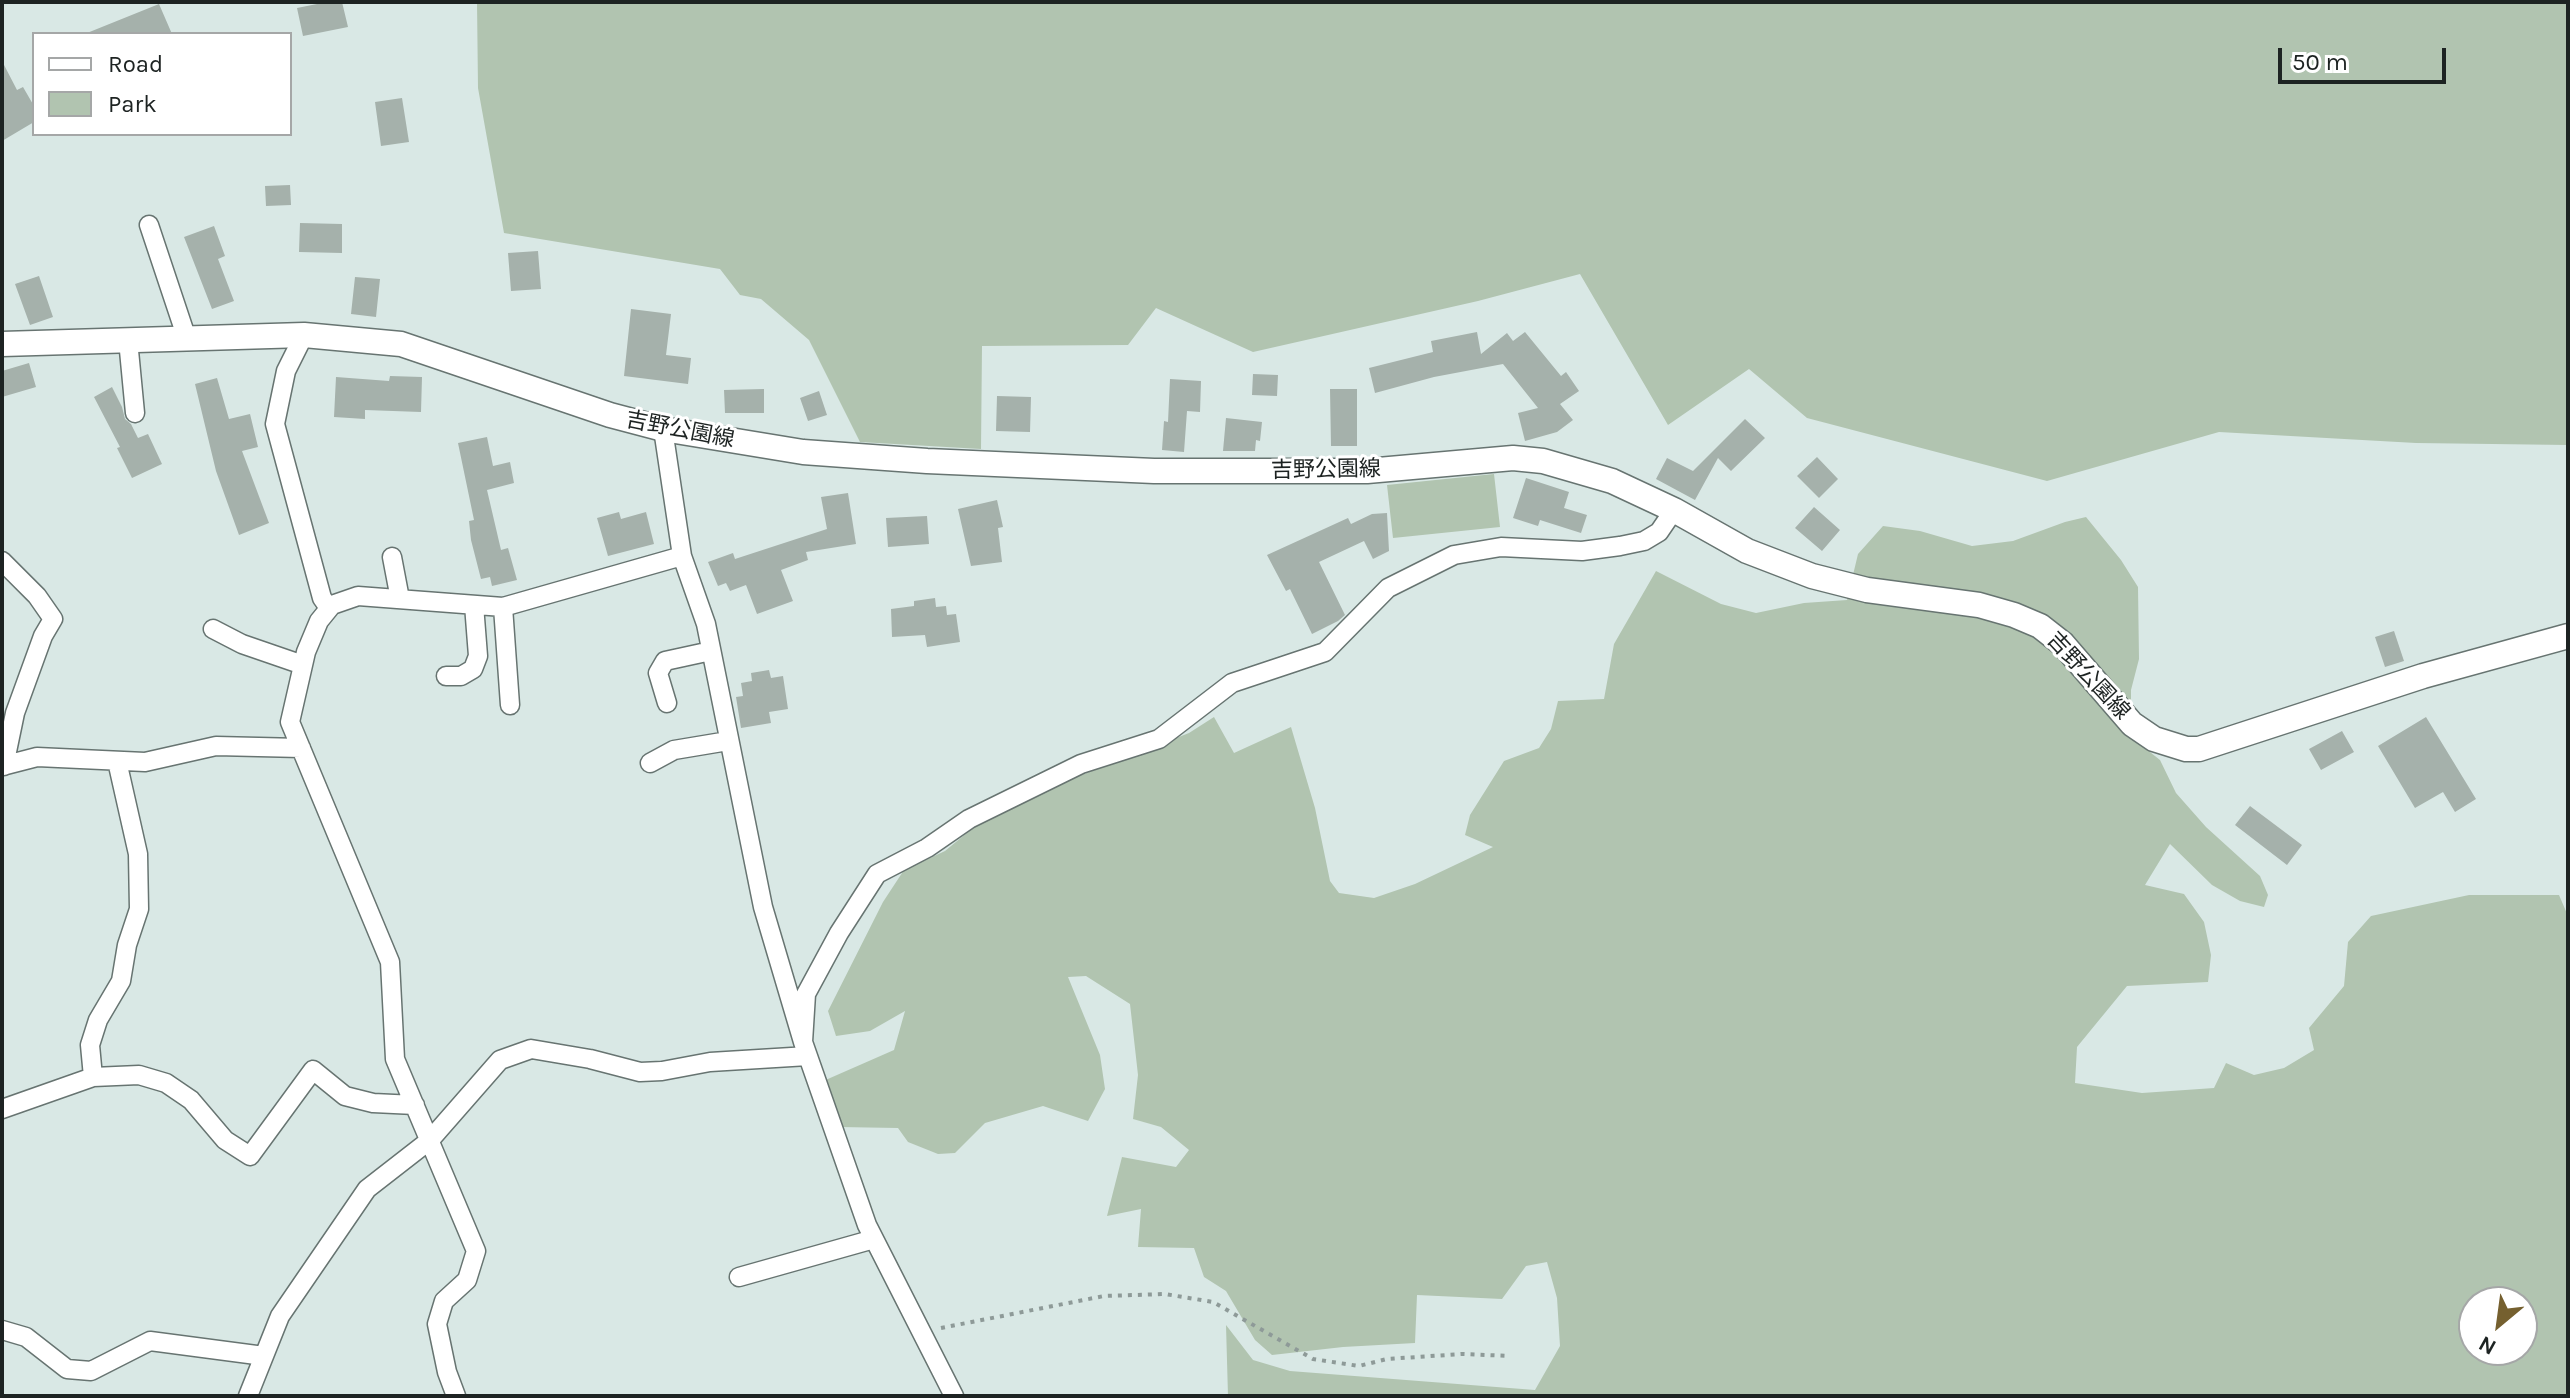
<!DOCTYPE html>
<html>
<head>
<meta charset="utf-8">
<style>
  body { margin:0 }
  #map { position:relative; width:2570px; height:1398px; overflow:hidden; background:#d9e8e5; font-family:Karla,sans-serif }
  canvas { display:block }
  .frame { position:absolute; inset:0; border:4px solid #1d2322; pointer-events:none }
  .legend { position:absolute; left:32px; top:32px; width:260px; height:104px; box-sizing:border-box; background:#fff; border:2px solid #a5a7a7; margin:0; padding:10px 14px; list-style:none; font-size:24px; color:#1d2322 }
  .legend li { display:flex; align-items:center; gap:16px; height:40px }
  .legend b { width:40px; border:2px solid #a5a7a7 }
  .north { position:absolute; left:2458px; top:1286px; width:80px; height:80px; box-sizing:border-box; background:#fff; border:2px solid #a5a7a7; border-radius:50%; rotate:209deg; font-size:22px; font-weight:700; line-height:32px; text-align:center; color:#1d2322 }
  .north::after { content:''; display:block; margin:auto; width:28px; height:36px; background:#75602f; clip-path:polygon(50% 0,100% 100%,50% 72%,0 100%) }
  .scale { position:absolute; left:2278px; top:48px; width:168px; height:36px; box-sizing:border-box; border:4px solid #1d2322; border-top:0; padding-left:10px; font-size:24px; line-height:28px; white-space:nowrap; color:#1d2322; -webkit-text-stroke:6px #fff; paint-order:stroke }
</style>
</head>
<body>
<div id="map">
<canvas width="2570" height="1398"></canvas>
<div class="frame"></div>
<ul class="legend">
<li><b style="height:10px;background:#fff"></b>Road</li>
<li><b style="height:22px;background:#b1c4b0"></b>Park</li>
</ul>
<div class="north">N</div>
<div class="scale">50 m</div>
</div>
<script>
const context = document.querySelector('canvas').getContext('2d');
context.lineJoin = 'round';
function fillPath(path, color) { context.fillStyle = color; context.fill(path, 'evenodd'); }
const shape = rows => new Path2D(rows.map(r => 'M' + r).join(''));
function strokePath(path, color, width, dash) { context.strokeStyle = color; context.lineWidth = width; context.lineCap = dash ? 'butt' : 'round'; context.setLineDash(dash || []); context.stroke(path); }
function label(font, color, halo, rows, align = 'center') {
  context.font = font + ' Karla,"Noto Sans JP",sans-serif'; context.lineWidth = 6; context.setLineDash([]); context.textBaseline = 'middle'; context.strokeStyle = halo; context.fillStyle = color; for (const [text, x, y, turn = 0] of rows) {
    context.save(); context.translate(x, y); context.rotate((+turn || 0) * Math.PI / 180); context.textAlign = isNaN(turn) ? turn : align; if (halo) context.strokeText(text, 0, 0); context.fillText(text, 0, 0); context.restore();
  }
}
fillPath(shape([
  [477,2,2568,2,2568,445,2416,443,2219,432,2047,481,1807,418,1749,369,1668,425,1580,274,1478,301,1253,352,1156,308,1128,345,982,346,981,449,860,442,809,340,761,299,740,295,720,269,504,233,478,88],
  [1494,474,1500,527,1393,538,1387,485],
  [2086,517,2121,560,2138,587,2139,659,2131,690,2131,737,2160,760,2176,793,2206,827,2260,876,2268,895,2264,907,2240,901,2212,885,2170,844,2145,885,2184,894,2204,922,2211,955,2208,982,2127,986,2077,1047,2075,1083,2142,1093,2214,1088,2226,1063,2254,1075,2284,1068,2314,1050,2309,1028,2344,986,2348,942,2371,916,2469,895,2559,895,2568,916,2568,1396,1228,1396,1226,1325,1253,1360,1290,1371,1535,1390,1560,1346,1557,1298,1547,1262,1526,1266,1502,1299,1417,1295,1415,1343,1343,1347,1272,1355,1255,1340,1226,1291,1204,1277,1194,1248,1138,1247,1141,1209,1107,1216,1122,1157,1176,1167,1189,1150,1161,1127,1133,1119,1138,1075,1130,1004,1086,976,1068,977,1100,1055,1105,1089,1088,1121,1043,1106,985,1123,955,1153,938,1154,908,1142,898,1128,839,1127,821,1082,894,1050,905,1011,870,1031,836,1036,828,1011,883,902,904,870,945,851,997,808,1189,733,1214,717,1234,753,1291,727,1315,808,1330,881,1339,893,1374,898,1415,884,1493,847,1465,835,1470,815,1504,761,1539,748,1551,729,1558,701,1604,699,1614,644,1656,571,1721,604,1756,613,1804,603,1847,600,1858,554,1883,526,1920,531,1972,546,2013,541,2065,522],
  [2474,1302,2522,1302,2522,1350,2474,1350]
]), '#b1c4b0');
fillPath(shape([
  [327,2,342,2,348,27,303,36,297,8],
  [159,4,172,34,87,34,87,33],
  [2,61,17,90,23,87,34,106,34,122,2,141],
  [402,98,409,142,381,146,375,102],
  [290,185,291,205,266,206,265,186],
  [300,223,342,224,342,253,299,252],
  [214,226,225,256,218,259,234,301,212,309,184,237],
  [538,251,541,289,511,291,508,253],
  [39,276,53,317,30,325,15,284],
  [355,277,380,279,376,317,351,314],
  [631,309,671,314,666,355,691,358,688,384,624,376],
  [1477,332,1481,354,1507,333,1513,341,1525,332,1561,376,1566,372,1579,391,1560,404,1573,420,1557,432,1525,441,1518,413,1538,408,1503,364,1434,377,1375,393,1369,368,1433,352,1431,341],
  [29,363,36,387,2,397,2,371],
  [1253,374,1278,375,1277,396,1252,395],
  [390,376,422,377,421,412,365,410,365,419,334,417,336,377,389,381],
  [217,378,229,419,250,414,258,447,242,451,269,523,239,535,216,471,195,384],
  [1170,379,1201,381,1200,412,1187,411,1184,452,1162,450,1164,421,1168,422],
  [112,387,122,407,125,419,131,424,138,438,148,434,162,464,132,478,117,448,120,447,94,397],
  [764,389,764,413,725,413,724,390],
  [1330,389,1357,389,1357,446,1331,446],
  [819,391,827,415,808,421,800,398],
  [997,396,1031,397,1030,432,996,431],
  [1226,418,1262,422,1260,441,1256,440,1255,451,1223,451],
  [1745,419,1765,438,1731,471,1718,458,1695,500,1656,479,1667,458,1693,471],
  [487,437,493,466,510,462,514,483,487,490,501,550,508,548,517,580,492,586,490,577,481,579,471,540,469,521,474,520,458,443],
  [1817,457,1838,479,1819,498,1797,476],
  [1526,478,1569,492,1564,508,1587,515,1581,533,1540,520,1538,526,1513,518],
  [848,493,856,544,806,552,808,560,781,570,793,601,757,614,746,585,730,591,726,583,718,586,708,562,733,553,735,559,827,529,821,497],
  [997,500,1003,527,998,528,1002,562,971,566,958,509],
  [1814,507,1840,530,1822,551,1795,528],
  [619,512,621,519,646,512,654,544,608,556,597,518],
  [1387,513,1389,551,1373,559,1364,541,1319,562,1345,615,1338,621,1312,634,1290,589,1286,591,1267,555,1348,518,1351,524,1372,514],
  [927,516,929,544,888,547,886,518],
  [935,598,936,607,946,606,947,615,956,614,960,642,927,647,925,635,892,637,891,609,914,606,914,601],
  [2394,631,2404,661,2385,667,2375,637],
  [769,670,771,678,783,676,788,709,769,712,771,723,741,728,736,697,743,696,741,683,752,681,751,673],
  [2426,717,2476,799,2455,812,2443,792,2415,808,2378,746],
  [2342,731,2354,752,2321,770,2309,749],
  [2250,806,2302,845,2287,865,2235,825]
]), '#a5b1ab');
const minor = shape([
  [149,225,187,339],
  [304,335,286,371,275,424,322,598,329,608],
  [128,340,135,413],
  [663,429,682,556,706,624,763,907,803,1042,867,1225,954,1396],
  [392,557,400,599],
  [2,561,37,596,53,619,43,636,15,713,4,766],
  [503,607,510,705],
  [213,629,242,644,303,665],
  [446,676,461,676,473,669,478,656,474,605],
  [667,703,658,673,665,661,711,651],
  [650,763,674,750,728,741],
  [2,766,37,757,145,762,216,746,301,748],
  [803,1042,806,994,839,933,877,874,927,848,969,819,1081,764,1159,739,1232,683,1325,652,1388,588,1454,555,1501,547,1582,551,1620,546,1644,541,1659,532,1674,510],
  [93,1077,90,1045,98,1020,121,981,127,945,139,909,138,854,117,761],
  [2,1109,93,1077,139,1075,166,1083,191,1100,225,1140,250,1156,313,1070,345,1096,373,1103,415,1105],
  [739,1277,874,1239],
  [2,1330,26,1337,67,1369,91,1371,150,1341,264,1356],
  [248,1396,280,1316,367,1189,430,1140,500,1060,531,1049,590,1059,640,1072,662,1071,710,1062,808,1056],
  [456,1396,447,1372,437,1324,444,1301,467,1280,476,1251,395,1059,390,962,290,722,306,652,319,621,332,605,358,596,503,607,682,556]
]);
const secondary = shape([
  [2,344,304,335,401,344,610,415,663,429,803,452,927,461,1154,471,1367,471,1513,458,1543,461,1612,481,1674,510,1747,551,1812,576,1867,590,1979,605,2014,615,2040,626,2063,644,2132,724,2154,739,2186,749,2199,749,2423,676,2568,636]
]);
strokePath(minor, '#677471', 21);
strokePath(secondary, '#677471', 27);
strokePath(shape([
  [941,1328,1104,1296,1165,1294,1213,1302,1313,1359,1359,1366,1387,1359,1462,1354,1510,1356]
]), '#8e9a98', 4, [4, 6]);
strokePath(minor, '#fff', 18);
strokePath(secondary, '#fff', 24);
label('22px', '#1d2322', '#fff', [
  ["吉野公園線",680,430,11],
  ["吉野公園線",1326,470,-1],
  ["吉野公園線",2088,676,47]
]);
</script>
</body>
</html>
